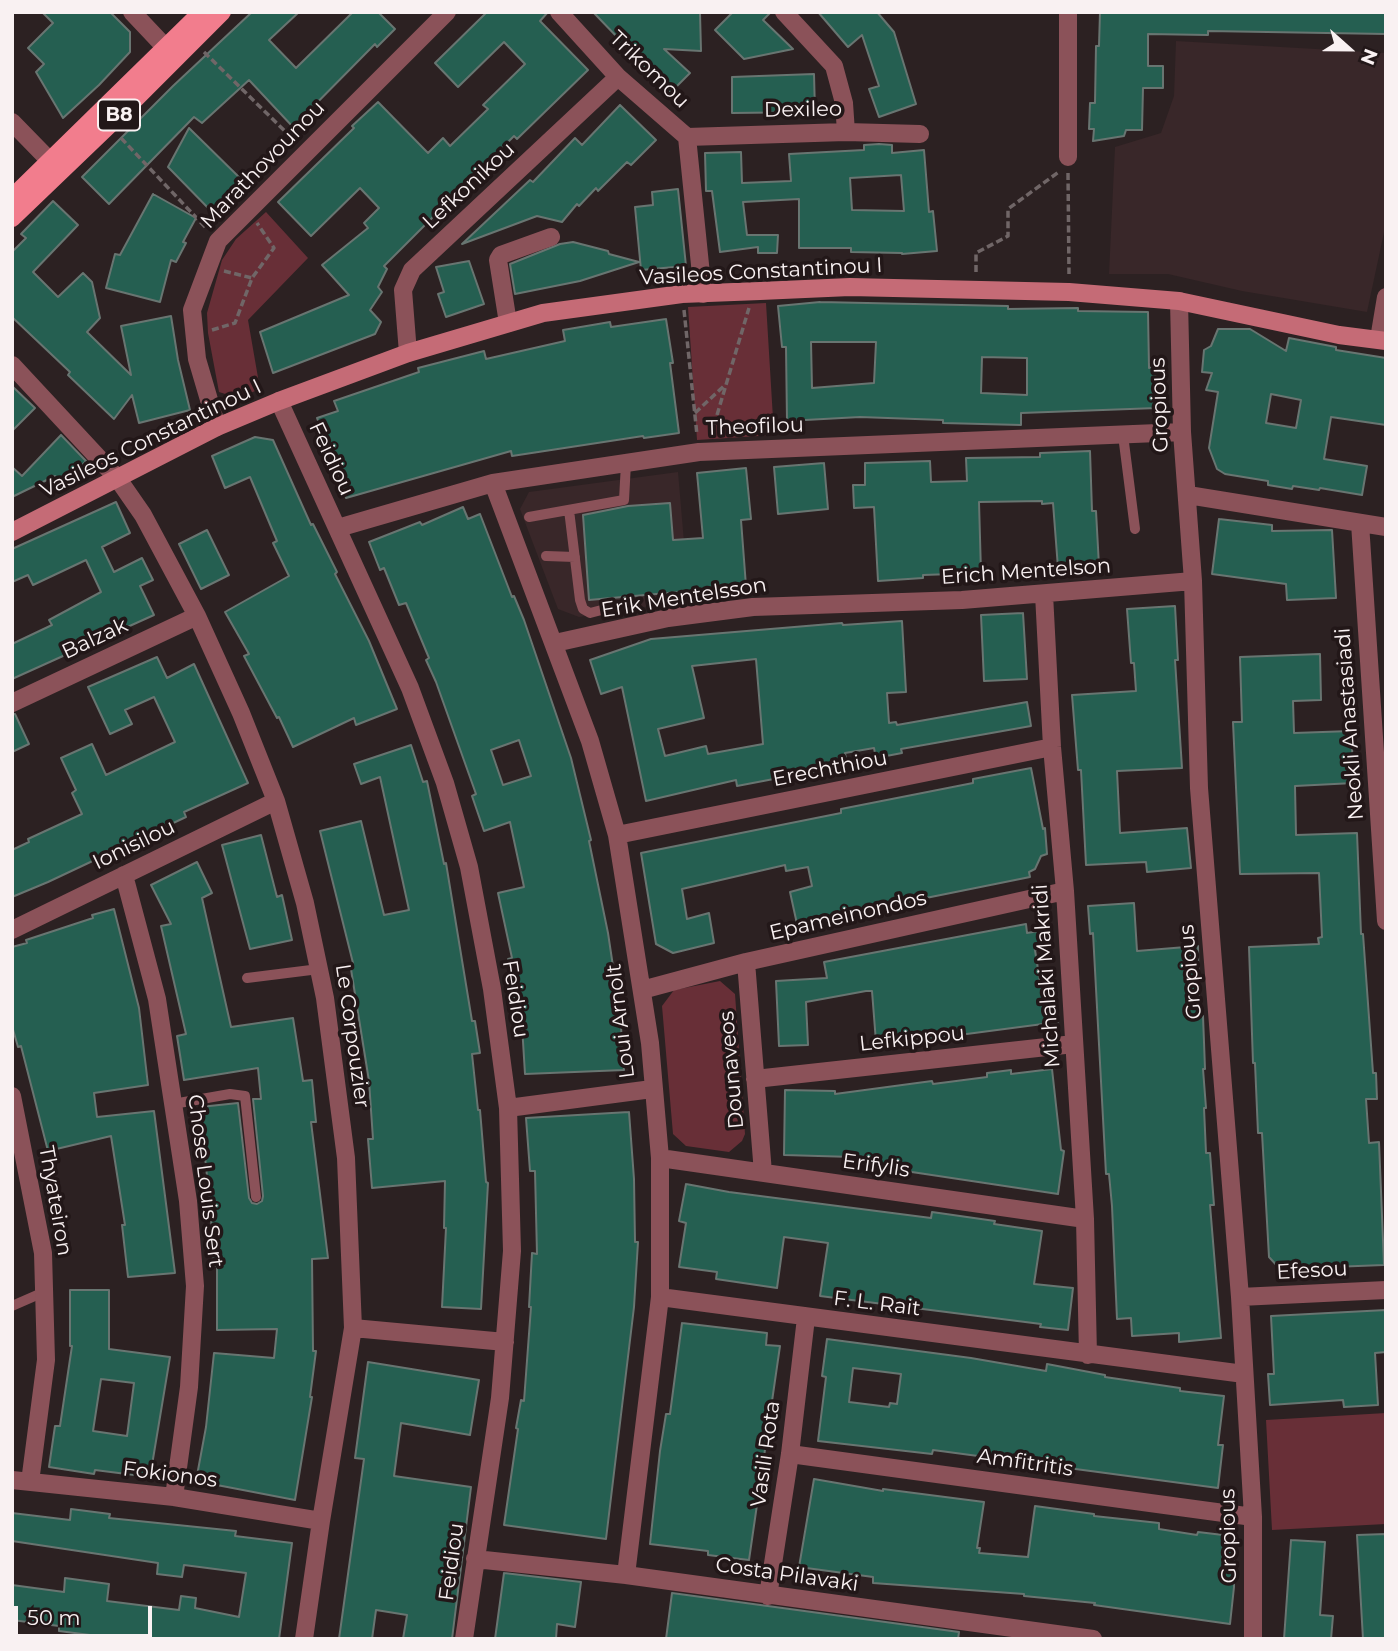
<!DOCTYPE html>
<html>
<head>
<meta charset="utf-8">
<style>
  body { margin:0 }
  #map { position:relative; width:1398px; height:1651px; overflow:hidden; background:#2c2122; font-family:Montserrat,sans-serif }
  canvas { display:block }
  .frame { position:absolute; inset:0; border:14px solid #f9f1f2; pointer-events:none }
  .north { position:absolute; left:1314px; top:14px; width:70px; height:70px; -webkit-text-stroke:5px #221718; paint-order:stroke; rotate:111deg; font-size:19px; font-weight:700; line-height:28px; text-align:center; color:#f9f1f2 }
  .north::after { content:''; display:block; margin:auto; width:24px; height:32px; background:#f9f1f2; clip-path:polygon(50% 0,100% 100%,50% 72%,0 100%) }
  .scale { position:absolute; left:14px; top:1606px; width:138px; height:32px; box-sizing:border-box; border:4px solid #f9f1f2; border-top:0; padding-left:9px; font-size:21px; line-height:24px; white-space:nowrap; color:#f9f1f2; -webkit-text-stroke:5px #221718; paint-order:stroke }
</style>
</head>
<body>
<div id="map">
<canvas width="1398" height="1651"></canvas>
<div class="frame"></div>
<div class="north">N</div>
<div class="scale">50 m</div>
</div>
<script>
const context = document.querySelector('canvas').getContext('2d');
context.lineJoin = 'round';
function fillPath(path, color) { context.fillStyle = color; context.fill(path, 'evenodd'); }
const shape = rows => new Path2D(rows.map(r => 'M' + r).join(''));
function strokePath(path, color, width, dash) { context.strokeStyle = color; context.lineWidth = width; context.lineCap = dash ? 'butt' : 'round'; context.setLineDash(dash || []); context.stroke(path); }
function label(font, color, halo, rows, align = 'center') {
  context.font = font + ' Montserrat,sans-serif'; context.lineWidth = 7; context.setLineDash([]); context.textBaseline = 'middle'; context.strokeStyle = halo; context.fillStyle = color; for (const [text, x, y, turn = 0] of rows) {
    context.save(); context.translate(x, y); context.rotate((+turn || 0) * Math.PI / 180); context.textAlign = isNaN(turn) ? turn : align; if (halo) context.strokeText(text, 0, 0); context.fillText(text, 0, 0); context.restore();
  }
}
fillPath(shape([
  [1176,41,1386,53,1386,223,1367,312,1242,291,1168,274,1109,274,1115,147,1161,133,1174,96],
  [678,472,689,600,579,617,558,609,520,509,529,492]
]), '#392729');
fillPath(shape([
  [266,212,308,258,248,320,260,389,238,398,219,392,208,333,207,313,222,260,236,239],
  [766,303,774,435,697,440,688,307],
  [720,981,735,994,745,1134,742,1141,729,1152,686,1146,673,1134,662,1006,674,990],
  [1386,1413,1386,1524,1272,1530,1266,1420]
]), '#682f37');
const building = shape([
  [42,12,110,12,130,32,130,52,99,85,63,118,36,72,44,64,28,48,53,23,42,12],
  [252,12,299,12,269,40,296,68,353,12,378,12,395,29,377,47,375,44,293,127,249,80,202,123,194,117,109,204,82,177,173,86,252,12],
  [487,12,548,12,540,21,588,70,517,139,514,136,384,266,387,269,378,287,382,292,370,310,381,322,375,334,273,373,260,332,349,295,322,265,368,228,364,223,379,208,360,188,311,236,278,202,354,128,352,126,378,102,428,153,443,138,450,146,488,109,483,105,525,64,504,42,458,87,435,63,487,12],
  [593,12,700,13,701,51,664,49,690,73,670,93,617,40,619,39,593,12],
  [733,12,771,12,763,20,793,49,744,59,715,30,733,12],
  [818,12,877,12,894,32,916,104,879,117,869,89,879,86,862,35,848,47,818,12],
  [1100,12,1386,12,1386,34,1208,31,1208,35,1148,34,1148,66,1163,66,1163,88,1143,88,1142,130,1126,130,1124,136,1093,141,1094,129,1089,129,1090,103,1095,103,1096,46,1099,46,1100,12],
  [814,74,815,112,732,113,732,77,814,74],
  [620,105,656,140,631,165,627,162,598,191,596,188,579,206,577,204,562,222,537,216,462,244,530,180,533,182,575,138,582,145,620,105],
  [189,128,243,181,213,213,168,167,189,128],
  [879,144,892,145,892,153,924,150,929,212,933,211,937,251,902,254,902,253,851,252,851,248,799,248,799,199,743,202,747,235,778,235,777,253,758,253,758,247,720,252,712,191,706,191,705,153,741,152,742,183,791,181,789,154,864,150,864,145,879,144],
  [901,175,904,211,852,210,850,178,901,175],
  [678,189,686,266,641,270,635,207,653,205,652,192,678,189],
  [153,194,196,218,183,242,186,243,176,262,171,260,160,302,106,288,115,254,120,255,153,194],
  [53,201,78,225,33,272,58,297,83,273,92,282,100,318,87,332,131,375,121,326,171,316,178,360,190,410,139,423,132,395,114,419,68,375,70,372,12,317,12,252,26,238,21,234,53,201],
  [573,242,608,251,609,254,639,262,580,281,515,294,510,264,560,244,573,242],
  [469,261,484,304,446,317,438,294,444,292,436,267,469,261],
  [820,302,1008,306,1008,309,1078,308,1078,311,1148,312,1149,368,1155,367,1157,408,1021,413,1021,425,943,423,943,420,860,417,787,421,786,347,782,347,778,306,820,302],
  [811,342,876,342,874,383,812,388,811,342],
  [982,357,1027,358,1027,395,981,393,982,357],
  [666,319,673,363,670,363,679,433,644,438,643,436,512,456,511,451,346,498,332,449,329,450,317,418,338,411,334,401,419,372,418,368,484,351,486,359,565,341,563,330,610,322,611,327,666,319],
  [1218,329,1250,329,1286,351,1289,338,1336,347,1336,350,1386,358,1386,425,1331,417,1324,459,1367,466,1362,495,1320,488,1319,490,1293,486,1292,489,1268,485,1268,481,1225,474,1217,469,1209,448,1218,392,1206,390,1212,373,1202,372,1204,350,1211,346,1218,329],
  [1271,394,1301,400,1296,428,1266,423,1271,394],
  [12,386,35,408,12,431,12,386],
  [61,435,86,461,64,484,55,476,12,497,12,467,22,476,61,435],
  [255,437,273,440,311,525,313,524,337,572,335,574,369,641,397,709,356,725,354,718,293,747,279,717,277,718,244,656,249,654,225,612,289,576,273,543,277,541,250,477,225,488,212,456,255,437],
  [1090,451,1092,511,1096,511,1099,566,1058,568,1053,503,1042,504,1042,501,979,502,981,573,923,575,923,578,878,581,874,507,854,508,853,485,865,485,865,463,930,461,931,482,967,481,966,458,1040,457,1040,453,1090,451],
  [824,463,828,509,778,514,774,467,824,463],
  [746,468,751,519,741,520,746,586,589,600,583,515,628,506,670,503,673,540,703,538,697,473,746,468],
  [116,502,130,533,102,547,114,572,142,558,153,580,140,586,154,615,12,679,12,644,52,625,49,620,101,592,86,560,33,585,28,575,12,582,12,549,116,502],
  [463,507,468,519,480,514,512,597,514,596,524,620,571,758,591,840,589,841,608,933,620,1013,624,1070,525,1074,521,1009,516,1010,508,959,512,958,498,893,524,887,510,822,484,831,472,796,476,794,436,682,426,660,429,658,406,603,399,605,384,568,380,570,369,542,420,522,422,525,463,507],
  [519,740,531,776,503,785,491,750,519,740],
  [1219,519,1272,525,1272,531,1332,530,1336,598,1287,600,1286,584,1212,574,1219,519],
  [207,530,229,575,201,589,179,544,207,530],
  [1175,606,1178,660,1175,660,1182,768,1117,771,1120,833,1187,828,1191,868,1147,872,1146,862,1086,865,1081,770,1078,770,1072,695,1136,691,1134,663,1131,663,1127,609,1175,606],
  [1023,613,1027,679,984,681,981,615,1023,613],
  [902,621,906,692,887,693,889,723,896,722,897,725,1027,702,1031,726,901,749,902,753,876,758,874,748,845,753,847,765,737,786,736,780,646,801,622,687,601,694,590,660,651,639,842,623,843,625,902,621],
  [756,659,763,744,708,754,706,746,665,756,658,729,704,718,692,666,756,659],
  [1320,654,1321,700,1293,701,1294,733,1351,731,1354,783,1295,786,1296,835,1357,833,1361,934,1363,934,1373,1073,1376,1073,1377,1099,1366,1099,1369,1143,1379,1142,1384,1265,1280,1269,1269,1257,1262,1133,1258,1133,1255,1063,1253,1063,1249,947,1319,944,1318,938,1322,937,1319,873,1240,874,1233,722,1242,722,1240,657,1320,654],
  [157,657,167,678,194,664,248,783,184,812,186,817,48,882,12,897,12,850,29,842,28,839,82,814,72,793,76,790,61,758,92,744,106,775,175,742,154,697,125,710,132,724,110,734,88,687,157,657],
  [12,714,15,714,29,744,12,752,12,714],
  [411,745,423,782,427,781,444,864,446,863,472,1021,475,1021,480,1053,472,1054,478,1110,480,1110,486,1182,488,1183,481,1309,442,1307,446,1228,444,1228,445,1181,372,1188,368,1139,373,1139,369,1081,350,963,353,963,320,831,361,821,384,915,409,910,380,777,361,784,354,764,411,745],
  [1031,768,1043,829,1045,828,1047,854,1041,856,1035,869,1029,872,1030,877,797,924,790,892,812,886,808,867,786,871,785,865,682,889,687,919,709,913,714,943,673,953,656,944,641,853,841,813,841,809,973,783,973,779,1031,768],
  [261,835,277,897,282,895,292,940,250,949,222,845,261,835],
  [197,862,212,893,202,898,231,1027,293,1018,303,1081,312,1080,316,1122,311,1122,328,1258,312,1259,313,1351,316,1351,310,1397,312,1397,295,1500,196,1481,206,1427,214,1353,274,1358,277,1329,217,1330,217,1265,213,1266,211,1216,200,1107,238,1103,249,1198,252,1203,257,1204,262,1201,263,1196,253,1099,261,1099,258,1068,184,1080,177,1036,186,1034,161,926,171,924,151,885,197,862],
  [1134,903,1137,951,1198,946,1199,1016,1203,1016,1204,1042,1205,1069,1203,1069,1206,1108,1204,1108,1206,1153,1210,1153,1214,1205,1210,1205,1221,1338,1179,1342,1179,1333,1132,1336,1131,1318,1117,1319,1112,1206,1109,1174,1106,1174,1093,933,1090,934,1088,906,1134,903],
  [114,909,139,1008,148,1085,94,1093,97,1117,154,1111,175,1273,128,1277,122,1225,125,1225,111,1136,48,1151,21,1046,18,1047,12,1026,12,947,27,943,26,940,93,918,92,915,114,909],
  [1026,924,1027,933,1039,931,1042,949,1035,950,1040,982,1053,980,1058,1022,921,1040,920,1038,876,1042,872,991,866,991,806,1002,808,1045,779,1046,776,981,827,978,824,962,1026,924],
  [1052,1069,1061,1150,1064,1151,1058,1194,852,1163,853,1157,784,1155,785,1090,835,1091,835,1094,932,1081,933,1084,987,1077,987,1073,1011,1070,1011,1074,1052,1069],
  [629,1112,634,1179,635,1242,638,1242,634,1307,606,1539,504,1525,518,1429,516,1428,521,1400,524,1401,531,1307,529,1307,532,1253,537,1254,535,1171,530,1171,526,1118,629,1112],
  [686,1184,729,1192,931,1218,932,1212,995,1221,994,1224,1042,1231,1034,1284,1073,1288,1068,1330,1040,1327,1041,1324,820,1296,828,1243,784,1237,777,1288,716,1279,717,1272,679,1267,686,1223,679,1221,686,1184],
  [70,1290,109,1290,109,1349,170,1357,150,1477,95,1470,94,1474,49,1467,55,1426,60,1426,72,1346,70,1346,70,1290],
  [101,1379,134,1383,127,1436,93,1431,101,1379],
  [1386,1310,1386,1352,1375,1353,1378,1405,1344,1407,1343,1400,1270,1405,1268,1374,1274,1374,1271,1316,1386,1310],
  [682,1323,767,1333,766,1345,780,1346,749,1560,708,1555,708,1551,650,1544,660,1451,666,1414,670,1414,682,1323],
  [827,1339,971,1358,1046,1371,1047,1364,1105,1375,1105,1377,1180,1388,1180,1391,1224,1396,1218,1445,1223,1445,1218,1488,933,1450,932,1454,818,1441,826,1377,822,1376,827,1339],
  [853,1368,901,1374,897,1404,890,1403,889,1407,849,1402,853,1368],
  [368,1362,479,1380,470,1435,401,1423,394,1476,471,1487,452,1639,403,1639,407,1615,376,1610,372,1639,339,1639,364,1459,355,1458,368,1362],
  [814,1479,883,1491,883,1489,984,1502,977,1548,980,1548,979,1553,1028,1557,1035,1506,1094,1514,1094,1516,1159,1523,1159,1529,1197,1535,1198,1532,1223,1535,1234,1549,1234,1587,1230,1624,1094,1605,1095,1603,1024,1596,1024,1594,873,1583,873,1577,799,1567,814,1479],
  [71,1509,110,1514,109,1518,236,1531,235,1536,292,1543,279,1639,121,1639,59,1631,59,1626,12,1620,12,1585,64,1592,65,1578,109,1584,107,1601,179,1610,181,1596,196,1598,195,1608,239,1617,246,1573,184,1565,182,1577,157,1574,158,1563,12,1541,12,1513,70,1520,71,1509],
  [1386,1534,1386,1639,1363,1639,1357,1535,1386,1534],
  [1291,1540,1325,1542,1320,1615,1333,1616,1331,1639,1284,1639,1291,1540],
  [504,1573,581,1582,575,1627,557,1624,556,1639,495,1639,504,1573],
  [672,1593,959,1632,958,1639,666,1639,672,1593]
]);
fillPath(building, '#255f51');
strokePath(building, '#687571', 2);
strokePath(shape([
  [204,52,294,140],
  [121,138,207,229],
  [1068,173,1069,274],
  [224,271,252,278],
  [976,272,976,253,1008,236,1008,209,1060,171],
  [684,310,697,435],
  [212,330,235,323,252,278,274,248,257,223],
  [695,413,725,385],
  [711,435,749,308]
]), '#706667', 3.5, [7, 3.5]);
strokePath(shape([
  [1123,435,1135,529],
  [569,510,580,600,583,609,590,613,617,606],
  [529,517,624,500,626,463],
  [546,556,575,557],
  [247,978,319,969],
  [173,1104,230,1094,245,1096,256,1197],
  [12,1306,44,1292]
]), '#8b5259', 10);
strokePath(shape([
  [132,12,166,48],
  [559,12,618,77,687,137,703,294],
  [784,12,834,66,844,103,846,132],
  [12,122,51,162],
  [687,137,846,132,920,134],
  [1068,157,1068,12],
  [1179,301,1182,432,1193,581,1199,788,1240,1297,1253,1517,1253,1639],
  [508,323,498,260,501,255,551,237],
  [1379,339,1386,297],
  [408,353,403,290,412,270,618,77],
  [12,365,118,479,143,515,197,616,241,713,276,801,305,903,325,998,346,1158,353,1328,321,1521,304,1639],
  [279,401,410,688,445,783,469,867,492,989,508,1108,512,1251,500,1398,464,1639],
  [217,427,197,359,192,310,218,241,447,12],
  [493,483,590,741,617,835,650,1043,660,1158,660,1297,626,1575],
  [1188,495,1386,527],
  [1360,523,1386,921],
  [338,528,493,483,699,452,1182,432],
  [1044,594,1052,747,1065,891,1085,1219,1088,1355],
  [555,643,668,618,753,607,962,600,1193,581],
  [12,703,197,616],
  [617,835,1052,747],
  [124,875,157,999,188,1201,195,1286,189,1387,174,1497],
  [12,930,276,801],
  [746,962,763,1173],
  [642,990,746,962,1065,891],
  [755,1079,1074,1044],
  [12,1096,43,1253,46,1360,30,1482],
  [508,1108,652,1089],
  [660,1158,1085,1219],
  [660,1297,1244,1374],
  [1240,1297,1386,1290],
  [353,1328,505,1342],
  [790,1454,1253,1517],
  [12,1480,174,1497,321,1521],
  [475,1559,626,1575,1093,1639],
  [768,1596,790,1454,806,1318]
]), '#8b5259', 18);
strokePath(shape([
  [12,532,217,427,279,401,408,353,543,313,682,294,760,291,850,287,1069,292,1179,301,1339,335,1386,341]
]), '#c56b76', 18);
strokePath(shape([
  [12,198,202,12],
  [12,218,109,125,222,12]
]), '#f27d8d', 18);
for (const [x, y, w] of [
  [119,115,42]
]) { const box = new Path2D(); box.roundRect(x - w / 2, y - 15.5, w, 31, 5); context.fillStyle = '#221718'; context.fill(box); strokePath(box, '#f9f1f2', 2); }
label('bold 19px', '#f9f1f2', null, [
  ["B8",119,115]
]);
label('21px', '#f9f1f2', '#221718', [
  ["Trikomou",649,70,44],
  ["Dexileo",803,110,-1],
  ["Marathovounou",263,165,-46],
  ["Lefkonikou",469,186,-43],
  ["Vasileos Constantinou I",761,272,-3],
  ["Gropious",1160,405,-92],
  ["Theofilou",755,427,-2],
  ["Vasileos Constantinou I",151,439,-26],
  ["Feidiou",331,459,65],
  ["Erich Mentelson",1026,572,-4],
  ["Erik Mentelsson",684,598,-9],
  ["Balzak",95,639,-25],
  ["Neokli Anastasiadi",1350,724,-94],
  ["Erechthiou",830,769,-11],
  ["Ionisilou",134,845,-26],
  ["Epameinondos",848,916,-13],
  ["Gropious",1191,972,-95],
  ["Michalaki Makridi",1047,976,-94],
  ["Feidiou",515,999,81],
  ["Loui Arnolt",621,1021,-97],
  ["Le Corpouzier",352,1036,82],
  ["Lefkippou",912,1039,-6],
  ["Dounaveos",732,1070,-95],
  ["Erifylis",876,1166,8],
  ["Chose Louis Sert",205,1181,83],
  ["Thyateiron",55,1201,80],
  ["Efesou",1312,1271,-3],
  ["F. L. Rait",877,1304,7],
  ["Vasili Rota",766,1454,-82],
  ["Amfitritis",1025,1463,8],
  ["Fokionos",170,1475,7],
  ["Gropious",1229,1536,-91],
  ["Feidiou",452,1562,-82],
  ["Costa Pilavaki",787,1575,8]
]);
</script>
</body>
</html>
